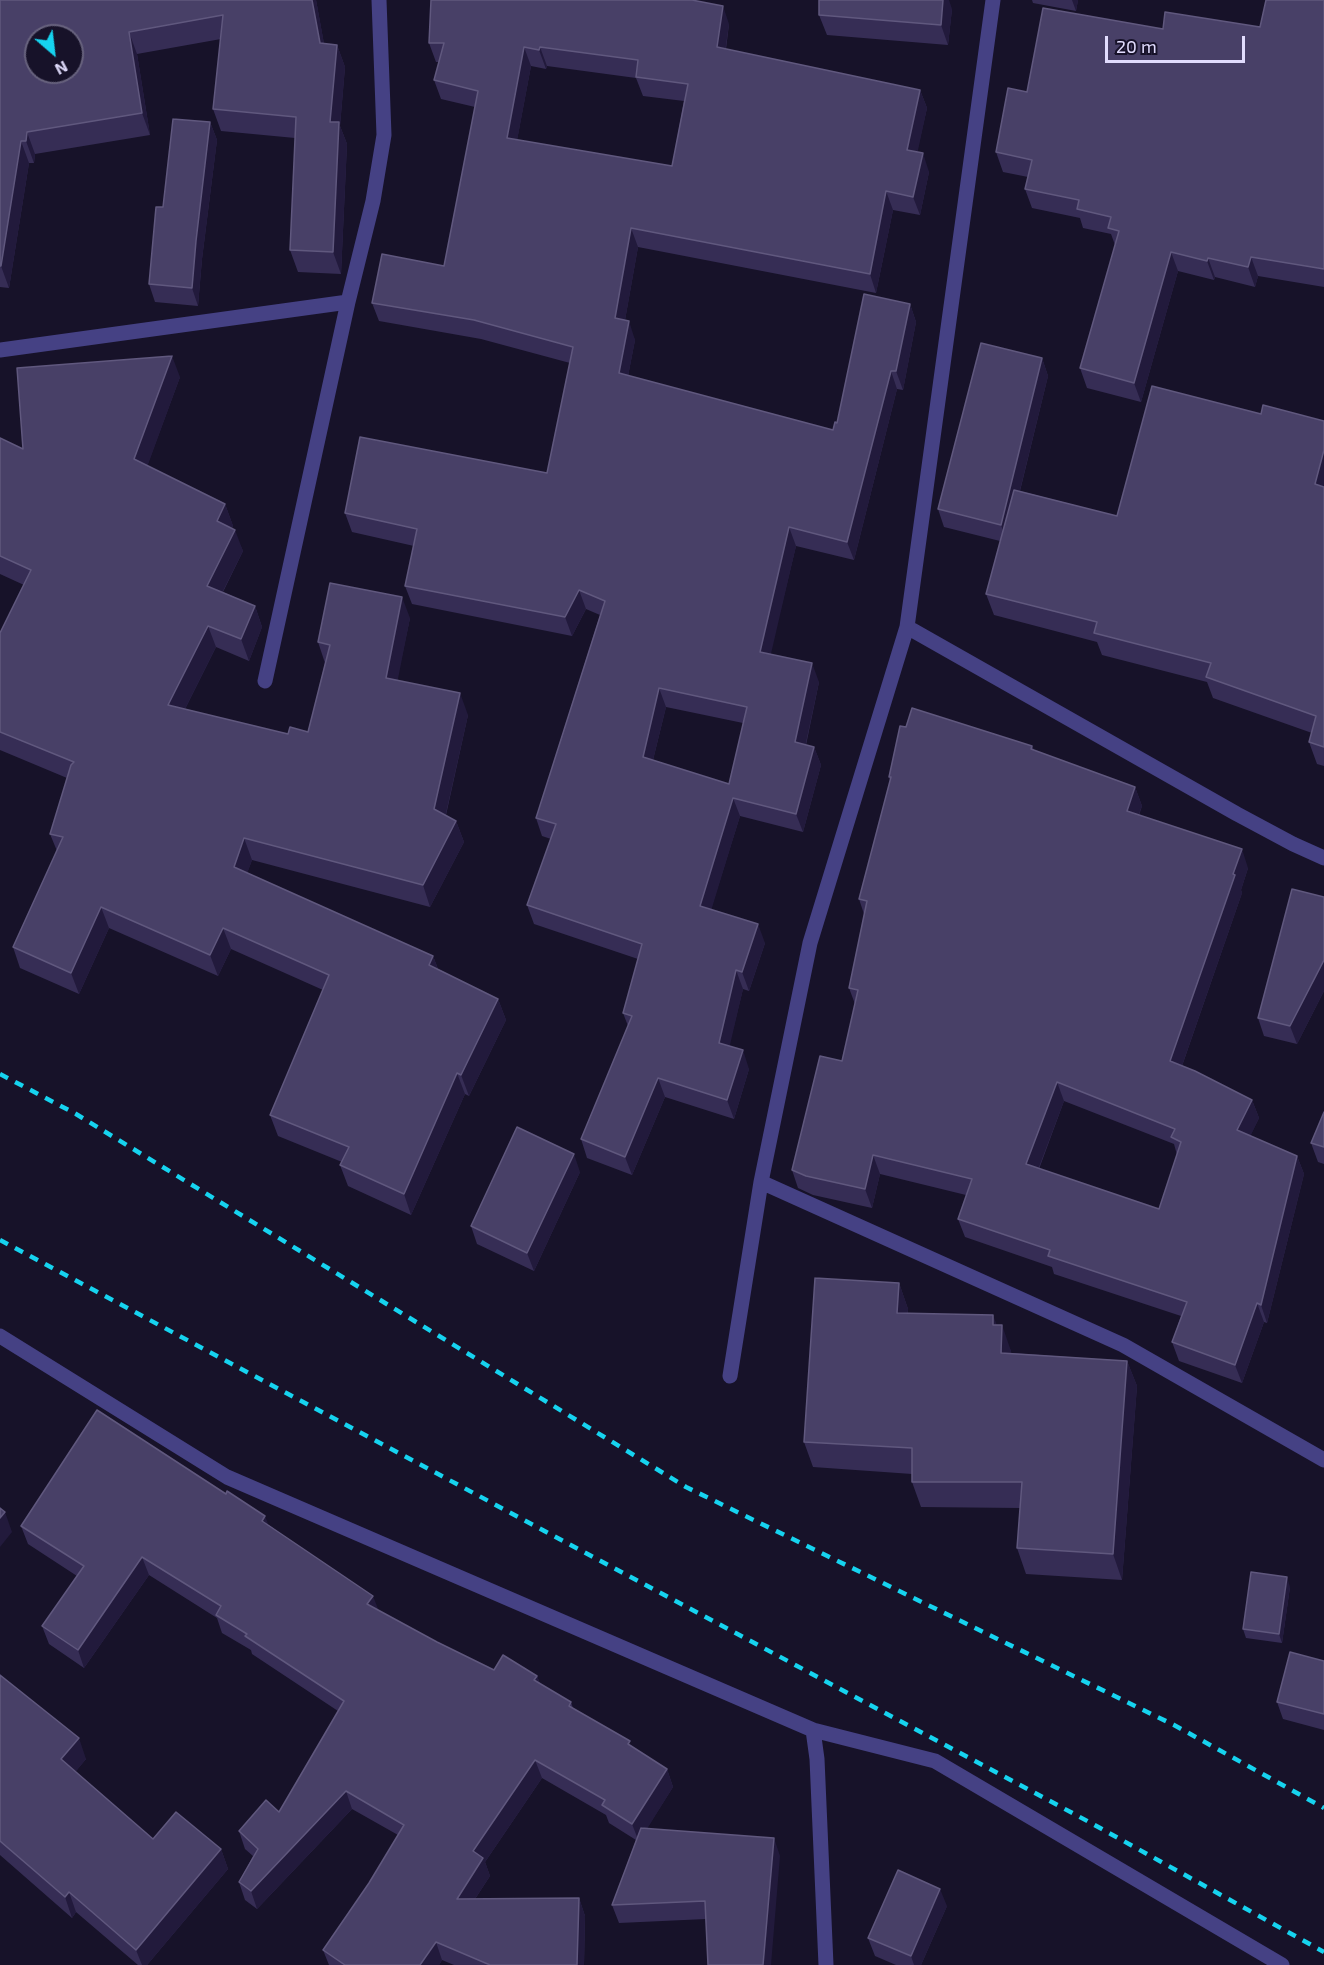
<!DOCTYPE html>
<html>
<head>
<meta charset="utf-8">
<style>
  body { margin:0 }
  #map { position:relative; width:1324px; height:1965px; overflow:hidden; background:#171229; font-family:"Exo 2",sans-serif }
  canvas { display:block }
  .north { position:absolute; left:24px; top:24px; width:60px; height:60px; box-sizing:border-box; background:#171229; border:2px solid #68637e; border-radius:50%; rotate:152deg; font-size:16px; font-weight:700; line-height:24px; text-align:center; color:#e1dcfd }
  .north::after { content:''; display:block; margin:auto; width:21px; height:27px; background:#16d3ef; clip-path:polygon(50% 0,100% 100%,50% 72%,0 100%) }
  .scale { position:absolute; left:1105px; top:36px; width:140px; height:27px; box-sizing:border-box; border:3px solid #e1dcfd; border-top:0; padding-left:8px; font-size:18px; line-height:21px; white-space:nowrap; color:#e1dcfd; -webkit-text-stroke:4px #171229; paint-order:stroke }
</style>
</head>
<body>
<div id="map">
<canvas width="1324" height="1965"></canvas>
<div class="north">N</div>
<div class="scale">20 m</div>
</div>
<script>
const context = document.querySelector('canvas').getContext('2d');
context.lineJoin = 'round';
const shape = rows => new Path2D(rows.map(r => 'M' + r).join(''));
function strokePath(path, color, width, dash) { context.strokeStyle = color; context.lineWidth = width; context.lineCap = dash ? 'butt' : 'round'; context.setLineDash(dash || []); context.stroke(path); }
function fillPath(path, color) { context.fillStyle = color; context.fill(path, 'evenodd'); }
strokePath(shape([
  [0,350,348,302],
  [907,627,1237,814,1293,844,1324,858],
  [265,681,348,302,373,201,384,135,379,0],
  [761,1182,1123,1345,1324,1460],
  [0,1336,227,1477,813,1730,817,1759,826,1965],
  [730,1376,761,1182,810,943,907,627,993,0],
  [813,1730,935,1761,1282,1965]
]), '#454184', 15);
strokePath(shape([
  [0,1074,76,1114,686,1487,1174,1725,1324,1808],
  [0,1240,1091,1823,1324,1952]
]), '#16d3ef', 4.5, [9, 8]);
fillPath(shape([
  [0,0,316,0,324,44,337,45,345,67,340,126,347,144,341,274,298,272,290,250,295,138,221,131,213,109,221,39,137,54,150,135,35,154,34,163,29,163,9,288,0,287],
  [1032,0,1078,0,1076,11,1033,3],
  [1324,0,1324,287,1258,276,1255,287,1215,277,1214,280,1178,271,1141,402,1087,388,1080,368,1115,245,1111,234,1083,228,1080,218,1032,208,1025,189,1028,177,1003,172,996,152,1027,92,1163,29,1260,27],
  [952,9,948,45,827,35,819,15],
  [729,24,726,49,920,90,927,108,917,152,929,172,920,215,893,210,876,293,638,247,625,320,635,340,628,376,833,430,910,304,916,322,903,390,897,389,854,560,796,546,770,654,819,682,806,745,814,747,821,765,803,832,740,816,711,909,765,943,749,991,743,989,729,1046,749,1069,734,1119,665,1097,632,1175,587,1158,581,1139,628,1026,623,1013,638,959,534,924,527,905,551,839,542,836,536,818,600,615,586,609,572,636,412,604,405,586,414,546,352,532,345,513,547,473,570,363,481,339,379,321,372,303,444,266,475,107,441,99,434,80,439,62,436,62,429,43],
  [531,66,546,69,547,66,636,78,643,96,684,101,672,166,517,140],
  [666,707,743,723,729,784,653,760],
  [210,122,217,140,202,259,198,306,155,302,149,284,163,207],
  [1042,358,1048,376,1020,491,1117,516,1261,414,1324,421,1324,766,1317,764,1309,742,1312,733,1213,698,1207,682,1102,655,1097,642,994,615,986,594,1000,541,944,527,938,509],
  [180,377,147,466,225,504,233,526,232,528,243,551,223,592,255,606,262,627,249,661,216,647,185,709,288,734,308,732,325,663,318,642,410,618,397,680,468,715,446,815,456,821,464,842,430,907,252,860,247,873,433,956,438,969,498,999,506,1020,469,1096,465,1094,411,1215,348,1186,340,1165,342,1162,278,1136,270,1115,323,990,231,949,218,976,109,928,79,994,20,968,13,947,57,851,50,834,67,778,0,750,0,633,24,585,0,574,0,438,23,449],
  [1032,746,1034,750,1135,787,1142,806,1139,815,1248,868,1241,890,1242,893,1182,1066,1252,1100,1259,1118,1250,1136,1297,1156,1304,1174,1267,1323,1264,1322,1242,1383,1179,1361,1172,1342,1181,1316,1054,1274,1052,1267,965,1237,958,1219,966,1195,880,1174,872,1208,813,1195,798,1188,792,1170,842,1061,855,1004,849,988,864,914,859,899,890,780,889,777],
  [1064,1101,1174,1144,1177,1155,1159,1209,1039,1169],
  [1324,897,1324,991,1297,1044,1264,1036,1258,1018],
  [1324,1112,1324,1164,1318,1162,1311,1143],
  [580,1172,534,1271,477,1244,471,1226],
  [899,1283,908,1309,908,1313,997,1325,1011,1351,1011,1353,1127,1361,1137,1386,1122,1580,1026,1574,1017,1548,1020,1508,921,1507,912,1482,912,1474,813,1467,804,1442],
  [269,1525,378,1610,437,1642,494,1670,537,1676,540,1684,571,1702,573,1708,667,1769,673,1787,647,1828,780,1856,706,1919,619,1923,612,1905,636,1840,609,1823,606,1815,542,1778,485,1862,490,1876,475,1899,579,1898,585,1916,584,1965,454,1965,442,1960,439,1965,329,1965,323,1950,369,1883,398,1835,352,1809,257,1909,245,1900,239,1882,253,1856,245,1849,239,1831,279,1812,338,1711,252,1654,251,1650,222,1633,217,1618,149,1575,84,1668,49,1644,42,1626,77,1576,28,1544,21,1526],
  [1290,1587,1282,1643,1246,1638,1243,1629],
  [1324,1661,1324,1730,1283,1719,1277,1702],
  [0,1675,86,1759,75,1772,153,1839,221,1849,228,1869,147,1965,138,1965,76,1912,72,1918,0,1855],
  [947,1906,921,1965,896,1965,875,1956,868,1938]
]), '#362d55');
fillPath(shape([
  [312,0,316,0,328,65,320,43],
  [943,0,949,0,952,9,948,45,941,25],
  [1072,0,1078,0,1076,11],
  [723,6,729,24,723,66,717,47],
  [129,32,137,54,150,135,142,113],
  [337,45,345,67,340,126,347,144,341,274,333,252,330,122],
  [524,47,531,66,514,157,507,138],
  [540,47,547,66,546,69,539,50],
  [920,90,927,108,914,169,907,150],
  [210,122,217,140,202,259,198,306,192,288,196,241],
  [27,132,35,154,34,163,26,141],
  [21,141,29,163,9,288,1,266],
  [923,153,929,172,920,215,913,197],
  [886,191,893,210,876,293,870,274],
  [631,228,638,247,622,337,615,318],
  [1171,252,1178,271,1141,402,1134,383],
  [1251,257,1258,276,1255,287,1248,267],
  [1208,258,1215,277,1214,280,1207,261],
  [910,304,916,322,903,390,896,371],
  [629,321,635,340,625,392,619,373],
  [172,356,180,377,142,481,134,459],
  [1042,358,1048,376,1007,543,1001,525],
  [891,371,897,389,854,560,847,542],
  [1324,450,1324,501,1315,484],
  [225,504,233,526,224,542,217,521],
  [789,527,796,546,767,671,760,652],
  [235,530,243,551,215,607,207,586],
  [579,590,586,609,572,636,565,617],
  [402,597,410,618,394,699,386,678],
  [255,606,262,627,249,661,241,639],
  [208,626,216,647,176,727,168,705],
  [812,663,819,682,802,761,795,742],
  [659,688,666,707,649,776,643,757],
  [460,693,468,715,442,831,434,809],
  [814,747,821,765,803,832,796,814],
  [1135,787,1142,806,1133,829,1127,811],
  [733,798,740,816,707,924,700,906],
  [456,821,464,842,430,907,423,885],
  [244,838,252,860,242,888,234,867],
  [1242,849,1248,868,1241,890,1242,893,1177,1080,1170,1061],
  [101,907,109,928,79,994,71,973],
  [758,924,765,943,749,991,742,972],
  [223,928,231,949,218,976,210,955],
  [433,956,441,977,429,965],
  [1324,960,1324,991,1297,1044,1290,1026],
  [736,970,743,989,726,1062,719,1043],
  [498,999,506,1020,469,1096,461,1075],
  [743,1050,749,1069,734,1119,727,1100],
  [457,1073,465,1094,411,1215,404,1194],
  [658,1078,665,1097,632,1175,625,1157],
  [1057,1082,1064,1101,1033,1183,1026,1164],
  [1252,1100,1259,1118,1244,1149,1237,1130],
  [574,1154,580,1172,534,1271,527,1253],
  [873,1155,880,1174,872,1208,865,1189],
  [1297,1156,1304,1174,1267,1323,1261,1305],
  [899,1283,908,1309,906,1339,897,1313],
  [1257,1303,1264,1322,1242,1383,1235,1365],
  [993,1315,1002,1339,1002,1325,1011,1351,1011,1378,993,1325],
  [1127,1361,1137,1386,1122,1580,1113,1554],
  [5,1512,12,1532,0,1547,0,1518],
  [265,1516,272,1534,262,1521],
  [142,1557,149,1575,84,1668,78,1650],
  [1287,1577,1290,1587,1282,1643,1279,1634],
  [373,1596,380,1614,367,1604],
  [537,1676,544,1694,534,1680],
  [79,1738,86,1759,69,1780,61,1759],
  [535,1760,542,1778,485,1862,490,1876,463,1917,457,1899,473,1851],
  [667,1769,673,1787,639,1842,632,1824],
  [346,1791,352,1809,257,1909,251,1891],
  [774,1838,780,1856,771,1965,763,1965],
  [221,1849,228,1869,147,1965,142,1965,136,1950],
  [940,1889,947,1906,921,1965,914,1965,911,1956],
  [69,1892,76,1912,72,1918,65,1897],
  [579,1898,585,1916,584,1965,577,1965],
  [436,1942,442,1960,439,1965,420,1965]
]), '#221a3c');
const building = shape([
  [0,0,312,0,320,43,337,45,330,122,339,122,333,252,290,250,296,117,213,109,223,15,129,32,142,113,27,132,26,141,21,141,1,266,0,266,0,0],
  [36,36,72,36,72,72,36,72,36,36],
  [431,0,692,0,723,6,717,47,920,90,907,150,923,153,913,197,886,191,870,274,631,228,615,318,629,321,619,373,833,430,835,422,837,423,864,294,910,304,896,371,891,371,847,542,789,527,760,652,812,663,795,742,814,747,796,814,733,798,700,906,758,924,742,972,736,970,719,1043,743,1050,727,1100,658,1078,625,1157,581,1139,632,1016,623,1013,642,944,527,905,556,824,536,818,605,601,579,590,565,617,405,586,417,529,345,513,360,437,547,473,573,347,474,320,372,303,382,254,444,266,478,91,434,80,444,43,429,43,431,0],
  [524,47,539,50,540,47,638,60,636,77,688,84,672,166,507,138,524,47],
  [659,688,747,707,729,784,643,757,659,688],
  [819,0,943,0,941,25,819,15,819,0],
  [1266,0,1324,0,1324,269,1251,257,1248,267,1208,258,1207,261,1171,252,1134,383,1080,368,1119,231,1108,228,1111,217,1077,209,1079,200,1025,189,1032,160,996,152,1008,88,1027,92,1043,8,1163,29,1165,12,1260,27,1266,0],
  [173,119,210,122,196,241,192,288,149,284,156,207,163,207,173,119],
  [981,343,1042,358,1001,525,938,509,981,343],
  [172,356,134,459,225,504,217,521,235,530,207,586,255,606,241,639,208,626,168,705,288,734,290,727,308,732,330,645,318,642,330,583,402,597,386,678,460,693,434,809,456,821,423,885,244,838,234,867,433,956,429,965,498,999,461,1075,457,1073,404,1194,340,1165,349,1147,270,1115,329,975,223,928,210,955,101,907,71,973,13,947,63,837,50,834,71,765,74,762,0,732,0,633,31,570,0,556,0,438,23,449,17,368,172,356],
  [1152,386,1261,414,1263,405,1324,421,1324,450,1315,484,1324,487,1324,747,1309,742,1316,716,1206,677,1211,663,1094,633,1097,622,986,594,1014,490,1117,516,1152,386],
  [912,708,1032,746,1031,749,1135,787,1127,811,1242,849,1233,874,1235,875,1170,1061,1195,1071,1252,1100,1237,1130,1297,1156,1261,1305,1257,1303,1235,1365,1172,1342,1187,1302,1048,1256,1050,1250,958,1219,972,1179,873,1155,865,1189,806,1176,792,1170,820,1056,842,1061,858,990,849,988,867,901,859,899,891,777,889,777,900,726,906,727,912,708],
  [1057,1082,1175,1129,1171,1137,1181,1142,1159,1209,1026,1164,1057,1082],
  [1292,889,1324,897,1324,960,1290,1026,1258,1018,1292,889],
  [1324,1112,1324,1147,1311,1143,1324,1112],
  [517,1127,574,1154,527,1253,471,1226,517,1127],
  [815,1278,899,1283,897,1313,993,1315,993,1325,1002,1325,1001,1353,1127,1361,1113,1554,1017,1548,1022,1482,912,1482,912,1448,804,1442,815,1278],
  [97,1410,226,1494,227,1491,265,1516,262,1521,373,1596,367,1604,437,1642,494,1670,503,1655,537,1676,534,1680,571,1702,569,1706,630,1741,628,1744,667,1769,632,1824,602,1805,605,1800,535,1760,473,1851,483,1858,457,1899,579,1898,577,1965,490,1965,436,1942,420,1965,345,1965,323,1950,369,1883,404,1825,346,1791,251,1891,239,1882,258,1849,239,1831,266,1800,279,1812,344,1701,245,1636,247,1634,216,1615,221,1606,142,1557,78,1650,42,1626,84,1566,21,1526,97,1410],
  [0,1508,5,1512,0,1518,0,1508],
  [1251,1572,1287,1577,1279,1634,1243,1629,1251,1572],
  [1290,1652,1324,1661,1324,1714,1277,1702,1290,1652],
  [0,1675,79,1738,61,1759,153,1839,176,1812,221,1849,136,1950,69,1892,65,1897,0,1841,0,1675],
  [641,1828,774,1838,763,1965,708,1965,705,1901,612,1905,641,1828],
  [898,1870,940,1889,911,1956,868,1938,898,1870]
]);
fillPath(building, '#484067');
strokePath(building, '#60587e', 1.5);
</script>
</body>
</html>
